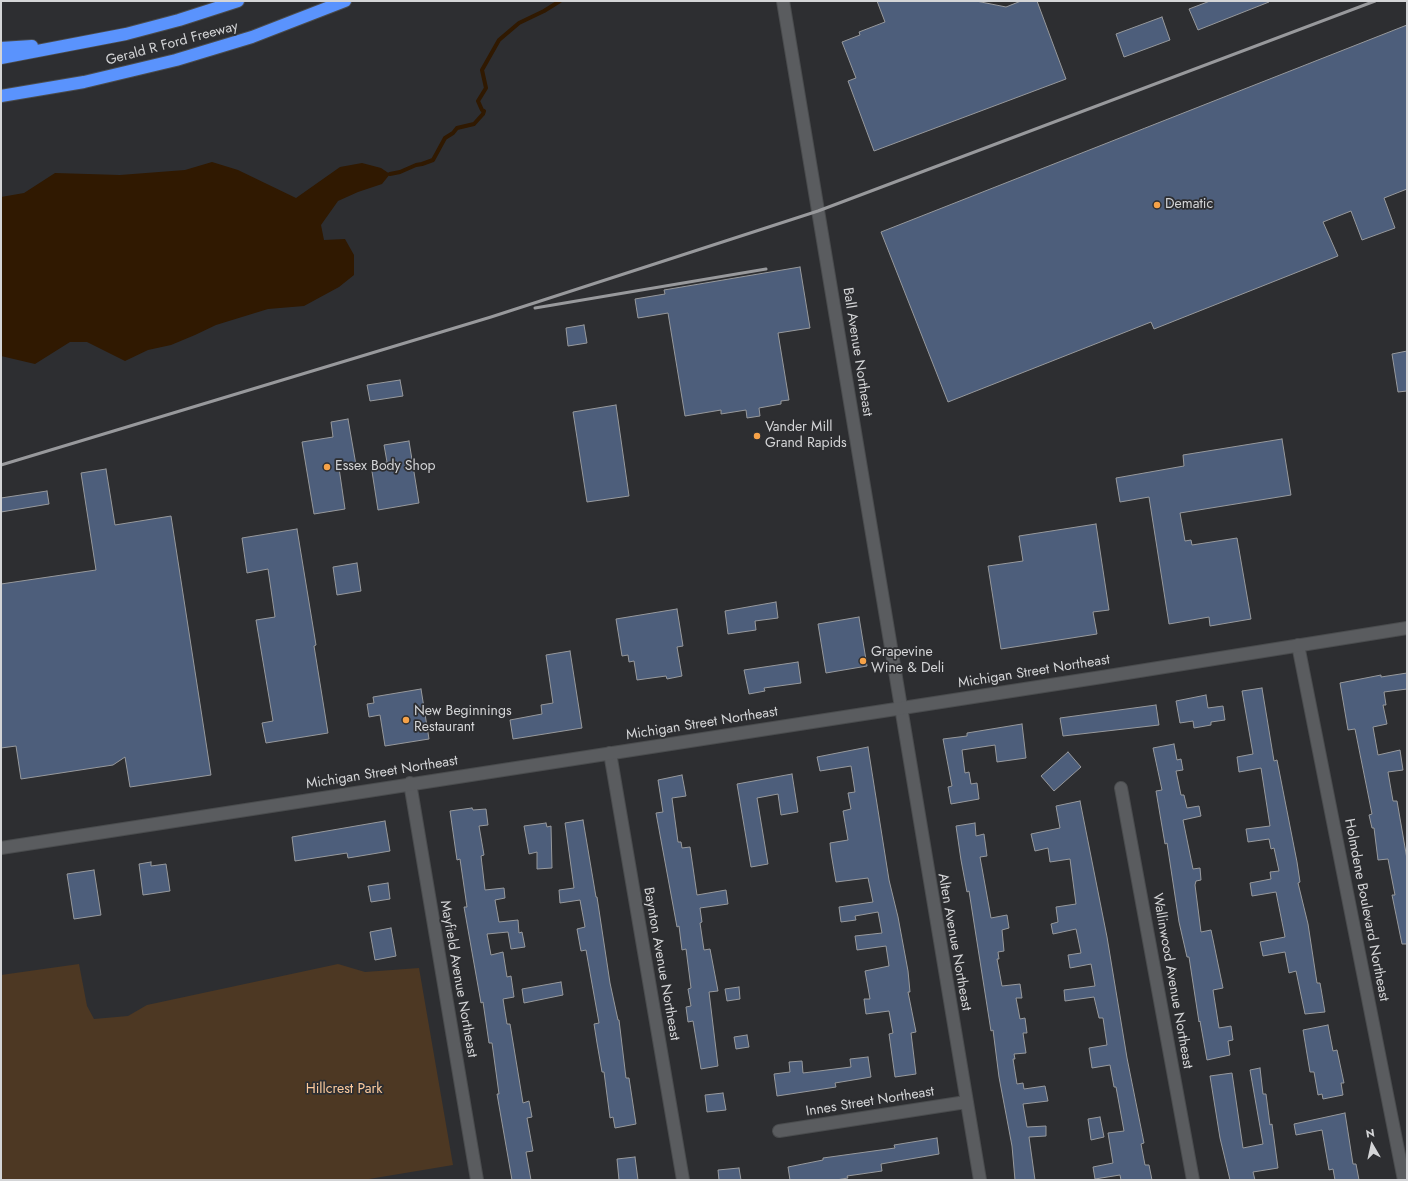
<!DOCTYPE html>
<html>
<head>
<meta charset="utf-8">
<style>
  body { margin:0 }
  #map { position:relative; width:1408px; height:1181px; overflow:hidden; background:#2d2e31; font-family:Jost,sans-serif }
  canvas { display:block }
  .frame { position:absolute; inset:0; border:2px solid #d4d5d7; pointer-events:none }
  .north { position:absolute; left:1352px; top:1125px; width:40px; height:40px; -webkit-text-stroke:3px #2d2e31; paint-order:stroke; rotate:351deg; font-size:11px; font-weight:700; line-height:16px; text-align:center; color:#d4d5d7 }
  .north::after { content:''; display:block; margin:auto; width:14px; height:18px; background:#d4d5d7; clip-path:polygon(50% 0,100% 100%,50% 72%,0 100%) }
</style>
</head>
<body>
<div id="map">
<canvas width="1408" height="1181"></canvas>
<div class="frame"></div>
<div class="north">N</div>
</div>
<script>
const context = document.querySelector('canvas').getContext('2d');
context.lineJoin = 'round';
function fillPath(path, color) { context.fillStyle = color; context.fill(path, 'evenodd'); }
const shape = rows => new Path2D(rows.map(r => 'M' + r).join(''));
function strokePath(path, color, width, dash) { context.strokeStyle = color; context.lineWidth = width; context.lineCap = dash ? 'butt' : 'round'; context.setLineDash(dash || []); context.stroke(path); }
function label(font, color, halo, rows, align = 'center') {
  context.font = font + ' Jost,sans-serif'; context.lineWidth = 3.5; context.setLineDash([]); context.textBaseline = 'middle'; context.strokeStyle = halo; context.fillStyle = color; for (const [text, x, y, turn = 0] of rows) {
    context.save(); context.translate(x, y); context.rotate((+turn || 0) * Math.PI / 180); context.textAlign = isNaN(turn) ? turn : align; if (halo) context.strokeText(text, 0, 0); context.fillText(text, 0, 0); context.restore();
  }
}
fillPath(shape([
  [79,964,87,1006,94,1019,128,1016,147,1005,338,964,365,972,419,968,453,1165,363,1180,1,1180,1,975]
]), '#4d3823');
fillPath(shape([
  [212,162,238,170,296,198,340,167,362,163,381,168,390,174,382,184,358,192,338,201,321,225,324,240,345,239,354,255,354,275,339,287,304,306,268,309,216,325,195,335,171,345,148,350,125,361,87,342,70,342,35,364,1,356,1,197,24,193,55,173,120,175,185,170]
]), '#301901');
strokePath(shape([
  [390,174,400,172,416,165,422,164,433,160,445,138,453,133,457,128,474,124,483,114,484,111,482,110,478,101,486,88,482,70,499,40,519,23,544,11,560,1]
]), '#301901', 4);
const building = shape([
  [877,1,976,1,1006,7,1021,1,1037,1,1066,79,874,151,848,81,856,78,842,42,860,35,859,32,885,22,877,1],
  [1210,1,1269,1,1269,2,1198,30,1189,9,1210,1],
  [1162,17,1170,40,1124,57,1116,34,1162,17],
  [1407,25,1407,189,1384,198,1395,228,1362,240,1351,211,1323,222,1338,256,1154,329,1151,322,948,402,881,232,1407,25],
  [800,267,810,328,778,333,789,400,781,401,781,404,759,408,760,416,747,418,746,410,721,414,721,410,685,416,668,313,638,318,635,299,665,294,664,290,800,267],
  [584,325,587,343,568,346,566,328,584,325],
  [1407,351,1407,391,1398,392,1392,354,1407,351],
  [400,380,403,396,370,401,367,385,400,380],
  [616,405,629,496,587,502,573,412,616,405],
  [348,419,356,465,339,468,345,509,314,514,302,442,333,437,331,422,348,419],
  [1282,439,1291,495,1180,513,1185,541,1191,540,1192,545,1237,538,1251,619,1210,626,1209,617,1169,624,1149,497,1120,502,1116,478,1184,466,1183,455,1282,439],
  [409,441,419,503,378,510,371,465,387,462,384,445,409,441],
  [106,469,115,525,171,516,211,775,130,787,125,757,113,765,21,779,16,746,1,748,1,584,96,570,81,473,106,469],
  [47,491,49,504,1,512,1,498,47,491],
  [1096,524,1109,610,1093,612,1097,634,1001,649,988,566,1023,561,1019,536,1096,524],
  [297,529,316,645,314,646,328,733,266,743,262,723,273,721,256,620,275,617,268,569,247,573,242,538,297,529],
  [357,563,361,591,337,595,333,567,357,563],
  [776,602,778,618,755,621,756,630,728,634,725,611,776,602],
  [677,609,683,646,677,647,682,676,667,679,666,676,637,680,634,661,629,662,628,655,622,656,616,619,677,609],
  [859,617,867,666,826,673,818,624,859,617],
  [570,651,582,728,513,739,510,720,542,714,541,705,553,703,546,655,570,651],
  [798,662,801,683,764,688,765,691,749,694,744,670,798,662],
  [1407,673,1407,689,1384,692,1386,705,1383,705,1387,724,1373,727,1378,755,1400,750,1403,770,1388,772,1393,801,1397,801,1407,859,1407,944,1402,944,1392,895,1395,895,1388,859,1378,860,1374,828,1372,828,1369,815,1372,814,1355,729,1348,730,1340,683,1381,675,1381,677,1407,673],
  [1262,688,1274,761,1277,760,1297,862,1300,882,1298,883,1308,924,1317,983,1320,983,1325,1012,1305,1014,1296,971,1289,973,1285,952,1263,956,1260,942,1285,937,1276,892,1252,896,1250,883,1271,879,1270,872,1279,871,1274,848,1271,849,1269,839,1248,842,1246,829,1270,826,1261,768,1239,772,1237,757,1253,754,1242,691,1262,688],
  [421,689,429,739,385,746,380,715,369,717,367,704,374,703,373,697,421,689],
  [1206,695,1208,708,1223,706,1225,720,1211,722,1211,725,1194,728,1193,721,1180,723,1176,701,1206,695],
  [1156,705,1159,725,1063,736,1060,718,1156,705],
  [1022,724,1026,758,997,762,995,745,962,750,965,773,969,772,971,784,977,783,979,799,951,804,948,787,952,786,943,739,967,736,967,733,1022,724],
  [1174,744,1177,760,1181,759,1183,770,1176,771,1181,795,1184,795,1187,808,1199,806,1201,816,1183,820,1193,869,1200,868,1201,880,1196,881,1195,885,1201,932,1211,930,1223,988,1213,990,1219,1028,1231,1026,1233,1040,1228,1041,1230,1055,1207,1060,1200,1021,1199,1022,1189,957,1187,957,1179,922,1167,843,1165,844,1156,791,1162,790,1153,748,1174,744],
  [868,747,889,880,898,917,908,971,910,992,908,992,916,1032,911,1033,916,1074,895,1077,889,1034,893,1033,889,1011,866,1014,864,999,870,999,865,971,889,966,886,946,857,950,855,936,882,933,878,912,855,916,856,920,841,922,839,907,873,902,868,878,836,882,831,853,830,843,848,840,843,811,851,809,848,793,855,792,851,766,820,771,817,757,868,747],
  [1068,752,1081,767,1054,791,1041,776,1068,752],
  [792,774,798,812,781,815,778,794,757,798,768,864,751,867,737,784,792,774],
  [682,775,686,796,672,798,678,842,681,842,682,848,690,847,697,895,726,890,728,904,700,908,702,922,700,923,704,950,710,949,718,991,709,992,718,1066,701,1069,693,1021,688,1022,686,1007,691,1006,688,989,691,988,686,949,682,950,679,926,677,927,656,813,663,812,658,780,682,775],
  [1080,801,1107,937,1127,1058,1144,1143,1141,1144,1145,1165,1149,1165,1152,1180,1121,1180,1120,1175,1095,1179,1093,1167,1113,1163,1108,1133,1124,1131,1116,1087,1114,1087,1110,1065,1092,1068,1089,1048,1107,1045,1103,1018,1099,1018,1094,997,1065,1001,1064,990,1095,986,1091,964,1070,968,1068,955,1081,953,1076,929,1053,934,1051,924,1058,922,1056,907,1076,904,1070,859,1050,862,1048,848,1035,851,1031,834,1060,828,1056,806,1080,801],
  [472,808,473,810,486,809,488,825,479,826,484,855,481,856,485,890,504,888,505,898,495,900,499,922,518,920,519,933,522,932,525,947,511,949,508,932,487,934,491,955,503,952,507,977,511,976,514,997,503,999,507,1024,510,1024,523,1103,529,1101,532,1117,527,1118,533,1151,526,1152,531,1180,512,1180,497,1094,499,1094,492,1043,489,1043,483,1002,481,1003,464,907,467,907,460,859,457,860,450,811,472,808],
  [583,820,596,897,597,897,610,983,618,1020,619,1020,626,1078,629,1078,636,1124,615,1128,613,1117,610,1118,604,1072,602,1072,597,1043,594,1024,599,1023,586,950,581,951,577,929,585,927,580,900,560,903,559,890,574,888,565,823,583,820],
  [385,821,390,851,348,858,347,853,295,861,292,837,385,821],
  [546,823,547,827,551,826,552,868,537,869,537,852,529,854,524,826,546,823],
  [975,823,976,836,984,834,987,856,980,857,991,918,1007,915,1009,928,1002,930,1004,951,998,952,999,959,997,959,1002,986,1020,984,1022,998,1016,998,1020,1019,1025,1018,1027,1033,1023,1033,1026,1053,1014,1054,1015,1059,1013,1059,1017,1084,1023,1083,1024,1089,1045,1086,1048,1101,1023,1104,1027,1127,1046,1126,1046,1136,1029,1137,1035,1180,1015,1180,1012,1146,999,1077,993,1030,991,1031,969,891,967,892,961,860,956,826,975,823],
  [151,862,151,866,166,864,170,891,143,895,139,864,151,862],
  [94,870,101,915,74,919,67,874,94,870],
  [388,883,390,899,371,902,368,886,388,883],
  [391,928,396,956,375,960,370,932,391,928],
  [561,982,563,995,524,1003,522,989,561,982],
  [739,987,740,999,727,1001,725,989,739,987],
  [1328,1025,1333,1051,1337,1050,1344,1083,1341,1083,1343,1095,1323,1099,1322,1094,1318,1095,1314,1072,1310,1072,1303,1030,1328,1025],
  [747,1035,749,1047,736,1049,734,1037,747,1035],
  [868,1057,871,1077,835,1083,836,1087,777,1096,774,1074,790,1072,789,1062,802,1061,803,1073,851,1067,850,1059,868,1057],
  [1260,1068,1263,1094,1266,1094,1270,1125,1272,1124,1278,1168,1253,1172,1255,1180,1230,1180,1220,1138,1210,1076,1232,1073,1243,1148,1263,1144,1250,1070,1260,1068],
  [723,1093,726,1110,707,1112,705,1095,723,1093],
  [1345,1113,1353,1164,1356,1164,1359,1180,1335,1180,1333,1169,1329,1170,1322,1130,1296,1135,1294,1124,1345,1113],
  [1100,1117,1104,1137,1091,1140,1088,1119,1100,1117],
  [937,1138,939,1154,881,1164,882,1171,847,1176,848,1178,836,1180,790,1180,788,1167,823,1160,823,1158,895,1148,894,1145,937,1138],
  [635,1157,638,1180,619,1180,617,1159,635,1157],
  [739,1168,741,1180,719,1180,718,1170,739,1168]
]);
fillPath(building, '#4d5e7b');
strokePath(building, '#97999c', 1);
const street = shape([
  [783,1,980,1180],
  [1298,645,1404,1180],
  [610,753,683,1180],
  [410,783,477,1180],
  [1121,788,1193,1180],
  [779,1131,966,1102]
]);
const secondary = shape([
  [1,848,1102,677,1407,628]
]);
const highway = shape([
  [1,48,32,46],
  [1,58,126,34,179,20,238,1],
  [1,96,84,82,176,60,252,37,345,1]
]);
strokePath(street, '#4a4c4e', 14);
strokePath(secondary, '#4a4c4e', 14);
strokePath(highway, '#4a4c4e', 14);
strokePath(street, '#5a5c5f', 12);
strokePath(secondary, '#5a5c5f', 12);
strokePath(highway, '#5a93fd', 12);
strokePath(shape([
  [535,308,766,269],
  [1,465,491,317,818,211,1375,1]
]), '#98999c', 3);
for (const [x, y, r, color] of [
  [1157,205,4,"#f6a248"],
  [757,436,4,"#f6a248"],
  [327,467,4,"#f6a248"],
  [863,661,4,"#f6a248"],
  [406,720,4,"#f6a248"]
]) { const dot = new Path2D(); dot.arc(x, y, r, 0, 2 * Math.PI); context.fillStyle = color; context.fill(dot); strokePath(dot, '#2d2e31', 1.5); }
label('14px', '#d4d5d7', '#2d2e31', [
  ["Gerald R Ford Freeway",172,44,-15],
  ["Ball Avenue Northeast",857,352,81],
  ["Michigan Street Northeast",1034,672,-9],
  ["Michigan Street Northeast",702,724,-9],
  ["Michigan Street Northeast",382,773,-9],
  ["Holmdene Boulevard Northeast",1366,910,79],
  ["Alten Avenue Northeast",954,942,80],
  ["Baynton Avenue Northeast",661,964,80],
  ["Mayfield Avenue Northeast",458,979,80],
  ["Wallinwood Avenue Northeast",1172,981,80],
  ["Innes Street Northeast",870,1102,-9]
]);
label('14px', '#d4d5d7', '#2d2e31', [
  ["Dematic",1165,205],
  ["Vander Mill",765,428],
  ["Grand Rapids",765,444],
  ["Essex Body Shop",335,467],
  ["Grapevine",871,653],
  ["Wine & Deli",871,669],
  ["New Beginnings",414,712],
  ["Restaurant",414,728]
], 'left');
label('14px', '#fdcb9d', '#2d2e31', [
  ["Hillcrest Park",344,1090]
]);
</script>
</body>
</html>
